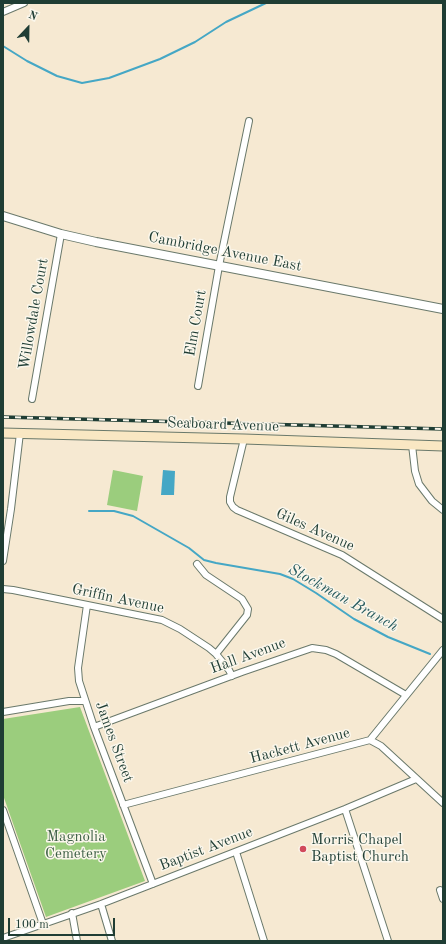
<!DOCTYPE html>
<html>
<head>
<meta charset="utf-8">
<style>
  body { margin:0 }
  #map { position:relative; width:446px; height:944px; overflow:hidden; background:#f6e9d2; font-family:"Old Standard TT",serif }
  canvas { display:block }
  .frame { position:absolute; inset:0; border:4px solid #1f3d34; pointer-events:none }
  .north { position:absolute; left:8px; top:8px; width:40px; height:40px; -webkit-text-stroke:3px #fbf7ec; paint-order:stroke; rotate:22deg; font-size:11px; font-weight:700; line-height:16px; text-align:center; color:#1f3d34 }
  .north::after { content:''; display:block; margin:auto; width:14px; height:18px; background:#1f3d34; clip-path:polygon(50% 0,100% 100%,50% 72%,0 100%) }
  .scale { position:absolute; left:8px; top:918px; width:107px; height:18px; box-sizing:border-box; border:2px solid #1f3d34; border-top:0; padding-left:5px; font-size:12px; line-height:14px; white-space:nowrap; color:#1f3d34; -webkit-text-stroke:3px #fbf7ec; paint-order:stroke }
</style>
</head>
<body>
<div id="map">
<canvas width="446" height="944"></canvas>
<div class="frame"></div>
<div class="north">N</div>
<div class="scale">100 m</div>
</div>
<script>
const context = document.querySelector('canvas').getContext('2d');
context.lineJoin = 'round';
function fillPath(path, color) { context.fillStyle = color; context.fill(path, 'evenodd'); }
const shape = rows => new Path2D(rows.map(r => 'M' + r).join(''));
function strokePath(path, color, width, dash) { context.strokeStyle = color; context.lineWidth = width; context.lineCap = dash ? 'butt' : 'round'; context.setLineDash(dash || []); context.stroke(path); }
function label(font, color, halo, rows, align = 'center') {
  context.font = font + ' "Old Standard TT",serif'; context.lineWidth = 3; context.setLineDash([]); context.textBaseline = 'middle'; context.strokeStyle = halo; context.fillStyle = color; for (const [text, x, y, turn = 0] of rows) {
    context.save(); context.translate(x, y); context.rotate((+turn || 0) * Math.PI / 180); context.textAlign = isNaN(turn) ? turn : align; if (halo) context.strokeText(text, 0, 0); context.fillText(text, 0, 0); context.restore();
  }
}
fillPath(shape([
  [113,470,143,476,137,511,107,505],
  [80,707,145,881,46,917,3,795,3,719]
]), '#9bcd7d');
fillPath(shape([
  [163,470,175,471,174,495,161,495]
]), '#45a7c5');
strokePath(shape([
  [3,46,27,61,57,76,82,83,109,78,160,59,195,42,226,22,266,3],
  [89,511,114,511,133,516,189,548,204,560,216,563,280,574,293,579,316,593,354,619,388,637,430,654]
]), '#45a7c5', 2);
const minor = shape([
  [3,12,24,3],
  [198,386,219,266,249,121],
  [32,399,61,234],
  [244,439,230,497,230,502,233,507,237,510,342,555,443,619],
  [412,445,415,471,419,484,432,501,443,510],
  [3,561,11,509,20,433],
  [197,564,206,575,242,599,248,609,247,615,216,654],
  [3,589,13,590,162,620,180,629,209,648,216,654,229,670,232,676],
  [87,605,78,668,79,681,94,727,153,884],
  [3,712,69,701,85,701],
  [94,727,242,672,312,648,326,650,336,654,406,695],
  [370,740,381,746,443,803],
  [123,805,370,740,443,650],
  [345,809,388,941],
  [3,810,43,924],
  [236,852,264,941],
  [440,890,443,899],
  [101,904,112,941],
  [72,913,77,941],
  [3,938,101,904,168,878,345,809,416,779]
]);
const tertiary = shape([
  [3,216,61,234,96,242,443,309]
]);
const secondary = shape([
  [3,433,244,439,443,446]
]);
strokePath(minor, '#6a796b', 8);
strokePath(tertiary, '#6a796b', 10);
strokePath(secondary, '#6a796b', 11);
strokePath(minor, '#fff', 6);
strokePath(tertiary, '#fff', 8);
strokePath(secondary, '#f9e7c3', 9);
const rail = shape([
  [3,417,443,429]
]);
strokePath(rail, '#1f3d34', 3.5);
strokePath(rail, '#fbf7ec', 2, [6]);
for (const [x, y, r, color] of [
  [303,849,4,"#d1495b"]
]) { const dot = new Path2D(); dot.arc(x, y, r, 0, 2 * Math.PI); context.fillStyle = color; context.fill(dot); strokePath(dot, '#fbf7ec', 1.5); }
label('15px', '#1f3d34', '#fbf7ec', [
  ["Cambridge Avenue East",225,252,11],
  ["Willowdale Court",34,314,-80],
  ["Elm Court",196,323,-80],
  ["Seaboard Avenue",223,425,2],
  ["Giles Avenue",315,530,24],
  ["Griffin Avenue",118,599,12],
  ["Hall Avenue",248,656,-20],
  ["James Street",114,742,70],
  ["Hackett Avenue",300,746,-15],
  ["Baptist Avenue",206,849,-21]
]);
label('15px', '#3e6146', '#fbf7ec', [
  ["Magnolia",76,837],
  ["Cemetery",76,854]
]);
label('15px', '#1f3d34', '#fbf7ec', [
  ["Morris Chapel",311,840],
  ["Baptist Church",311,857]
], 'left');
label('italic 16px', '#2a5d60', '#fbf7ec', [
  ["Stockman Branch",343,598,29]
]);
</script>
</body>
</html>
